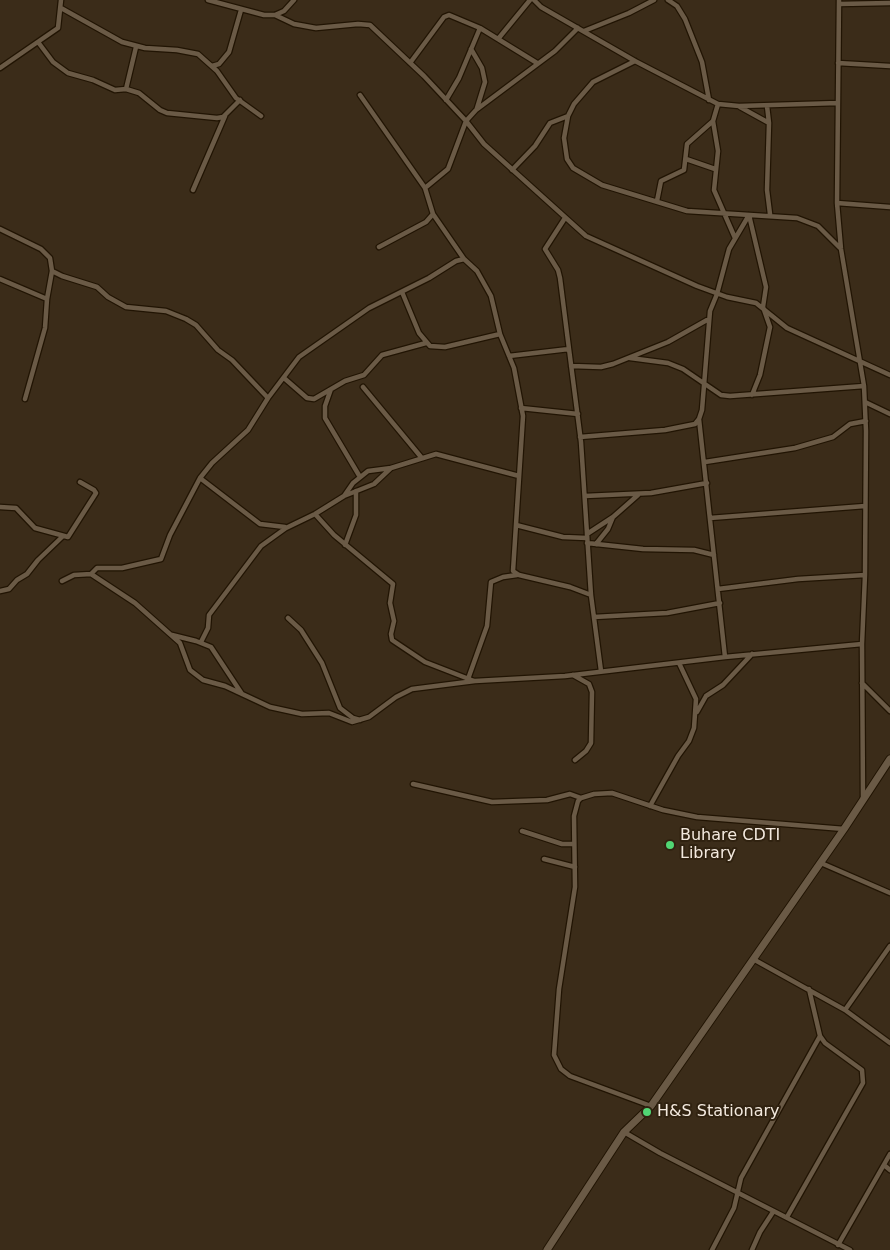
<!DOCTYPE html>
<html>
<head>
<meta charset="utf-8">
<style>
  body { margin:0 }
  canvas { display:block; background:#3b2c19 }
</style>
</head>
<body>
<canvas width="890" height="1250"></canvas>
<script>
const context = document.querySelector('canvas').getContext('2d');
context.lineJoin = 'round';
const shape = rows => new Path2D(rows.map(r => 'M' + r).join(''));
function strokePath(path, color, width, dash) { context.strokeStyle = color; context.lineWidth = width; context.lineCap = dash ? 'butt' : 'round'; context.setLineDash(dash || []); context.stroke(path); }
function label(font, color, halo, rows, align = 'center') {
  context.font = font + ' "DejaVu Sans",sans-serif'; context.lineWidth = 4; context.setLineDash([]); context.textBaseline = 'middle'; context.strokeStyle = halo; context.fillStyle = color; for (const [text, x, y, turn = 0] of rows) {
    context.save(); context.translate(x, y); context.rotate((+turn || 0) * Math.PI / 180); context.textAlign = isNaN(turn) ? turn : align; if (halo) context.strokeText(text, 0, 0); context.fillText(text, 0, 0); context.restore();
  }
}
const minor = shape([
  [208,0,264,15,275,15,284,11,294,0],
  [534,0,541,7,635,61,718,104,739,106,838,103],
  [668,0,677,6,685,19,702,62,709,100],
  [839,0,837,203,841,249,864,386,866,431,865,575,862,644,863,798],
  [839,4,890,3],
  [61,8,122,42,145,48,177,50,198,54,217,71,236,98,261,116],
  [275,15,294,24,316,28,358,24,370,25,424,76,466,121,484,144,586,236,697,286,727,297,756,303,787,328,890,375],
  [584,31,629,13,654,0],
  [498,39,530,0],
  [38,42,53,62,68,73,93,80,115,90,126,89,139,93,160,110,167,113,217,118,223,117,240,100],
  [471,49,482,68,485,82,477,108],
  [635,61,593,82,574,104,568,116,564,138,567,159,573,168,602,185,687,211,797,218,818,226,840,248],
  [410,63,444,17,449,15,480,28,537,63],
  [838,63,890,66],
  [212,66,219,64,229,52,241,10],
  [0,68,58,28,61,0],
  [126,89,136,47],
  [360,95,425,188,433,214,426,222,379,247],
  [446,100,459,78,480,28],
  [718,104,713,121,718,151,714,190,735,238],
  [767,106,769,123],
  [740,107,769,123,767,190,770,214],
  [686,159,715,169],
  [512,170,535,146,550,123,568,116],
  [425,188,448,169,466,121,476,110,555,51,578,28],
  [193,190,225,116],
  [657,201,661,181,684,170,687,144,713,121],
  [837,203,890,207],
  [433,214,464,259],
  [749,215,766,287,763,307,770,327,760,375,752,395],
  [565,218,545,249,558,270,560,278,569,349,581,442,591,595,601,671],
  [0,229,41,249,50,258,52,271,47,299,45,328,25,399],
  [52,271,62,276,97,287,108,297,126,307,166,311,186,319,196,325,218,350,232,360,268,398],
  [0,279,47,299],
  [402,292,419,333,430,346,445,347,500,334],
  [509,356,569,349],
  [630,358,668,363,683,369,721,395,730,396,864,386],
  [571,366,601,367,613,364,668,342,707,320],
  [284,378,307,398,314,399,345,381,364,375,382,355,426,343],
  [363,387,421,457],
  [331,389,325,406,325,418,360,477],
  [865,402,890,414],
  [521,408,578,414],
  [699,419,725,657],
  [580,437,665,430,695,424,699,419,702,410,710,311,717,294,729,249,749,215],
  [705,462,795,448,833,437,850,424,866,421],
  [200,478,260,524,285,527],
  [344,496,353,483,368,471,391,468],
  [585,496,651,493,707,483],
  [0,507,16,508,35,528,68,537,96,493,94,490,80,482],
  [315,514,334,535,393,584,390,603,394,621,391,634,392,640,425,662,474,681],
  [710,518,865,506],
  [516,525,563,537,587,538],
  [587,534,613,517,638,495],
  [587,543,643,549,694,550,714,555],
  [596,544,608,529,613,517],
  [345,545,356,515,356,491],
  [91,574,97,568,122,568,161,559,170,535,200,478,212,463,248,430,268,398,299,357,369,308,429,278,456,261,464,259,477,271,491,296,500,334,514,368,523,416,513,571,519,575,570,587,591,595],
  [62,581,74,575,91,574,135,603,180,643,190,670,203,680,225,686,270,707,302,714,329,713,352,722,369,717,396,697,412,689,475,681,565,676,725,657,862,644],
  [718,589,798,579,865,575],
  [0,591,9,589,17,580,27,574,38,560,62,537],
  [594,617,667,613,720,603],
  [288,618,301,630,322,663,340,708,353,718,360,720],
  [172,635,196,641,211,647,242,694],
  [201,642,208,628,209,615,261,546,286,528,315,514,344,496,374,484,391,468,436,454,519,476],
  [573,675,589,684,592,692,591,743,586,751,575,760],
  [468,679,487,626,491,582,503,577,517,575],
  [862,683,890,711],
  [697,712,706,696,723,685,752,654],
  [413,784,492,802,547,800,570,794,581,798],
  [650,806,678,756,689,741,694,728,696,699,679,663],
  [522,831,562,844,574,844],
  [544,859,575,867],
  [821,863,890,893],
  [753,959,845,1010,890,1043],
  [845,1010,890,946],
  [651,1106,570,1076,561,1069,554,1055,559,989,575,887,574,816,578,801,581,798,594,794,612,793,663,810,697,817,844,829],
  [624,1132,660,1153,850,1250],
  [884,1165,890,1170],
  [787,1217,863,1083,862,1070,825,1043,820,1036,809,989],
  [838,1245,890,1154],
  [712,1250,734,1208,741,1178,820,1036],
  [752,1250,760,1232,773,1212]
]);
const secondary = shape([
  [547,1250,624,1132,651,1106,844,829,890,759]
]);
strokePath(minor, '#211403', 7);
strokePath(secondary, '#211403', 9);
strokePath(minor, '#6a5a46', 4.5);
strokePath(secondary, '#6a5a46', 7);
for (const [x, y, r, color] of [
  [670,845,5,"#51d674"],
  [647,1112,5,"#51d674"]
]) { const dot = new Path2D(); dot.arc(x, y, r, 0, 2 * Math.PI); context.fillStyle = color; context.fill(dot); strokePath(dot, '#302210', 2); }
label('16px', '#f3e9de', '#302210', [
  ["Buhare CDTI",680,836],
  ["Library",680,854],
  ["H&S Stationary",657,1112]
], 'left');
</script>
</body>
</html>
